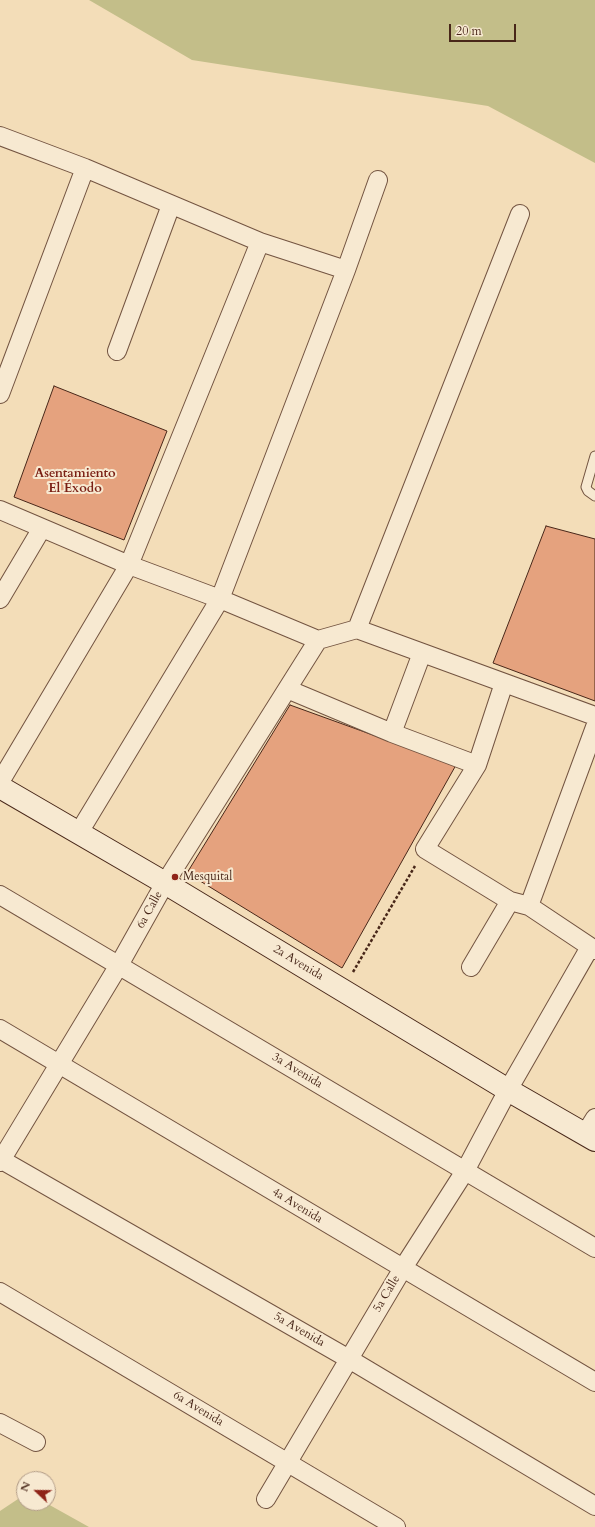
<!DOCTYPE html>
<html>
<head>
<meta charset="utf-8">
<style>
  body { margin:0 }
  #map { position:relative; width:595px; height:1527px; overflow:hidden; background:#f3ddb8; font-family:Cardo,serif }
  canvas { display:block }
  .north { position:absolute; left:16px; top:1471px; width:40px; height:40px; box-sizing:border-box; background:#f7e9d1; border:1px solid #b19b87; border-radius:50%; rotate:292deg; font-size:11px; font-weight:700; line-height:16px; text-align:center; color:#482719 }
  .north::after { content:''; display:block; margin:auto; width:14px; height:18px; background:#8f2418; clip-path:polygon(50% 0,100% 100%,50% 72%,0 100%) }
  .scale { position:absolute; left:449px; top:24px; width:67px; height:18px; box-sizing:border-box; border:2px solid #482719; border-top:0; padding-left:5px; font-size:12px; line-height:14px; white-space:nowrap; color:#482719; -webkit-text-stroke:3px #f7e9d1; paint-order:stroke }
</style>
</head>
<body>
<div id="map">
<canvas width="595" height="1527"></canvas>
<div class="north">N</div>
<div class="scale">20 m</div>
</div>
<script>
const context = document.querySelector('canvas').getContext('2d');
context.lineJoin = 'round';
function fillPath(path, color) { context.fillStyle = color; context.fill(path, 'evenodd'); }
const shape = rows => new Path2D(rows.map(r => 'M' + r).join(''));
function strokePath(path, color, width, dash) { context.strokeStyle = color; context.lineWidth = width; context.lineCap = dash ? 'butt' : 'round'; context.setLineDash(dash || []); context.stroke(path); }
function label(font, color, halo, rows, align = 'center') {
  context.font = font + ' Cardo,serif'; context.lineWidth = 4; context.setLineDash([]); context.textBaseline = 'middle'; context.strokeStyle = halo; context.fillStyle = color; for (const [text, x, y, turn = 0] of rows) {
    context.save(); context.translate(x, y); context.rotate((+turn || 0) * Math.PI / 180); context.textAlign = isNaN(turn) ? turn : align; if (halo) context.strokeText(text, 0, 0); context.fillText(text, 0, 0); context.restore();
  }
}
fillPath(shape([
  [89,0,595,0,595,163,488,106,192,60],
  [24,1495,24,1503,46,1503,89,1527,0,1527,0,1511]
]), '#c3be89');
const building = shape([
  [54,386,167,431,124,540,14,497,54,386],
  [546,526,595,539,595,701,493,663,546,526],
  [290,705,456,765,342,968,187,873,290,705]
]);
fillPath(building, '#e5a27e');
strokePath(building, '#482719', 1);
const lane = shape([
  [595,456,586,487,588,491,595,496]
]);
const street = shape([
  [0,136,85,168,260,242,346,270],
  [117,351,171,205],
  [0,394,85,168],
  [0,510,129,565,220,599,318,640,357,629,595,716],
  [0,599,42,528],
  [357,629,520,214],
  [504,683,477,765,425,849,510,901,529,906,595,950],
  [287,689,392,733,477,765],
  [392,733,422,653],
  [0,782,129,565,260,242],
  [78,834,220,599,346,270,378,180],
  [0,895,595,1248],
  [529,906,595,727],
  [471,967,510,901],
  [0,1029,595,1382],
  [585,1134,595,1118],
  [0,1159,349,1359,595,1506],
  [0,1162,119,965,165,883,318,640],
  [0,1292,396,1527],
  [0,1423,36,1442],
  [266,1499,403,1268,465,1171,508,1090,590,947]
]);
const secondary = shape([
  [0,787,165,883,508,1090,595,1140]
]);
strokePath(lane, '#735441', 11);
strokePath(street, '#735441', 20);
strokePath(secondary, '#482719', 24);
strokePath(shape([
  [353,972,415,866]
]), '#482719', 2.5, [3, 2]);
strokePath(lane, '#f7e9d1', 9);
strokePath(street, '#f7e9d1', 18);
strokePath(secondary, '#f7e9d1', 22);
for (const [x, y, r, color] of [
  [175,877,4,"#8f2418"]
]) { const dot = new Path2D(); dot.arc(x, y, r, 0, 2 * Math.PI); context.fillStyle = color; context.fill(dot); strokePath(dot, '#f7e9d1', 1.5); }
label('12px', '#482719', '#f7e9d1', [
  ["Mesquital",183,877]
], 'left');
label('12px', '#482719', '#f7e9d1', [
  ["6a Calle",150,910,-61],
  ["2a Avenida",298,963,31],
  ["3a Avenida",297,1071,31],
  ["4a Avenida",297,1206,31],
  ["5a Calle",387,1294,-59],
  ["5a Avenida",299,1330,30],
  ["6a Avenida",198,1409,31]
]);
label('bold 13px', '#7a1f14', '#f7e9d1', [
  ["Asentamiento",75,474],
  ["El Éxodo",75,489]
]);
</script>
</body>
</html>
